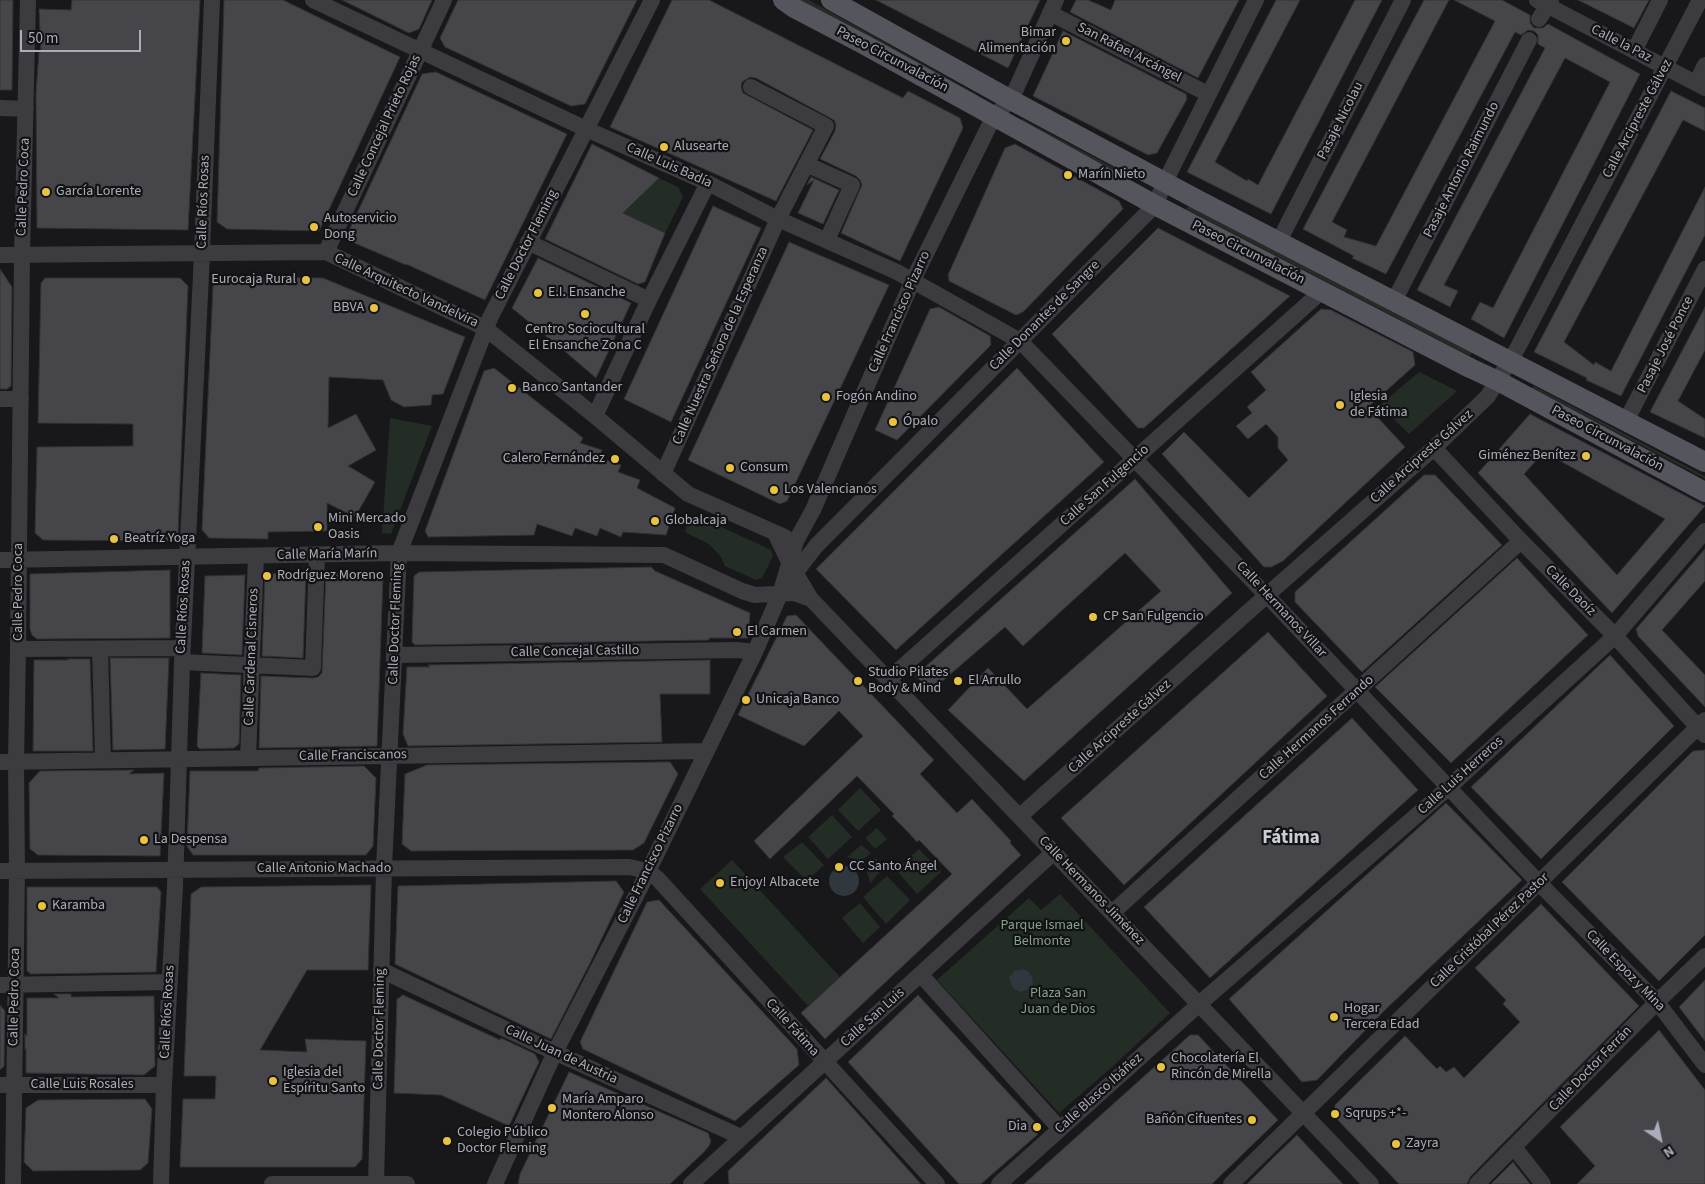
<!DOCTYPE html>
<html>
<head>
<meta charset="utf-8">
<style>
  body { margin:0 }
  #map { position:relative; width:1705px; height:1184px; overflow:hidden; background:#18181a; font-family:"Source Sans 3",sans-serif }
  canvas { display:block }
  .north { position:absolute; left:1635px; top:1114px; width:50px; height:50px; -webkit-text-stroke:4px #131315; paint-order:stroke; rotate:146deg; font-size:14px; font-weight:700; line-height:20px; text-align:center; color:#abaeb9 }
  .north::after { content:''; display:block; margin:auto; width:18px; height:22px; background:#abaeb9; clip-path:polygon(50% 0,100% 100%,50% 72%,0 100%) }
  .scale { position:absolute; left:20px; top:30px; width:121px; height:22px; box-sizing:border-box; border:2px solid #abaeb9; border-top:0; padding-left:6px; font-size:15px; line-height:18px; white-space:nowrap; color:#abaeb9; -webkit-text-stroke:4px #131315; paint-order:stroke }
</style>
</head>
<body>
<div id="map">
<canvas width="1705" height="1184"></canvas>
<div class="north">N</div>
<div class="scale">50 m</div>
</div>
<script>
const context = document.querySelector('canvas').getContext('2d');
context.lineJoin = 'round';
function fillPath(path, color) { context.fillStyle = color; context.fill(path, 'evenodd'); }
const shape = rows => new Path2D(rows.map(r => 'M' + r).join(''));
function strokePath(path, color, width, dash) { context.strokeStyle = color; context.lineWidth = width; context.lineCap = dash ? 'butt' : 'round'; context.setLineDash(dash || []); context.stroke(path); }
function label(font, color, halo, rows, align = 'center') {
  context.font = font + ' "Source Sans 3",sans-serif'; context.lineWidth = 4.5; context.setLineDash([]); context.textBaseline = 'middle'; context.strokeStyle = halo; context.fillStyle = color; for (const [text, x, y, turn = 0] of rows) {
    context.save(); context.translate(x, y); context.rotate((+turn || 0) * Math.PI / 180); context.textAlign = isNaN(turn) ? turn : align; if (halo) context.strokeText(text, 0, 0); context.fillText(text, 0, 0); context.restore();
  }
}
fillPath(shape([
  [800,0,809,0,978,95,979,97],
  [1022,119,1130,176,1131,179,1129,179,1019,120],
  [659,178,678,187,683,197,665,233,623,213],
  [1188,206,1472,353,1470,356,1186,209],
  [1419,372,1457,391,1409,434,1380,405],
  [1534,386,1705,476,1705,479,1532,388],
  [390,418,432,426,391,534,382,533],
  [696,515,771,550,773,556,762,578,756,580,725,566,721,557,709,544,685,532,689,518],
  [860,788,881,810,858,831,838,810],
  [832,815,852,837,828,859,808,837],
  [877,828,887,839,875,849,865,838],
  [802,842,824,865,807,881,783,857],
  [861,845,871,853,861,861,847,857],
  [919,849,941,872,917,894,896,870],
  [875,858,885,867,870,883,866,867],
  [732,860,840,977,808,1006,700,889],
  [887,876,910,900,886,924,863,897],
  [1060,894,1170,1013,1111,1068,1059,1113,937,980,1029,898,1041,910],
  [860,903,880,927,863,943,842,918]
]), '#242c26');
fillPath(shape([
  '829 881a15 15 0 1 1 30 0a15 15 0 1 1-30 0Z',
  [1022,969,1029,972,1033,980,1032,988,1020,992,1013,988,1009,978,1014,971]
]), '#30373f');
const building = shape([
  [0,0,13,0,12,90,0,90,0,0],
  [72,0,200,0,188,230,37,228,36,93,39,52,41,52,39,9,71,10,72,0],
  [224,0,283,0,400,57,319,231,227,229,217,222,224,0],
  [342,0,432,0,419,29,409,33,342,0],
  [458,0,637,0,585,104,571,106,445,47,440,38,458,0],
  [672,0,709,0,903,98,908,91,960,118,963,128,900,261,841,233,862,185,860,180,856,176,820,159,835,131,836,125,834,120,756,78,750,77,742,82,741,87,743,93,813,130,776,201,610,127,672,0],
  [876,0,1040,0,1008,68,876,0],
  [1076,0,1088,0,1111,10,1115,0,1239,0,1198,78,1070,12,1076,0],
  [1276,0,1300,0,1215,162,1247,181,1248,179,1258,185,1355,0,1382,0,1271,214,1187,172,1276,0],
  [1424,0,1449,0,1332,222,1347,230,1344,237,1376,246,1495,21,1454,0,1502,0,1530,15,1530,23,1534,28,1543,28,1548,24,1640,74,1504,338,1471,319,1480,302,1493,308,1610,82,1565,58,1444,285,1458,291,1450,307,1417,290,1545,48,1538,44,1538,35,1534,31,1528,30,1521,35,1515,32,1386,274,1352,258,1354,256,1303,229,1424,0],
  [1578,0,1649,0,1634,28,1578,0],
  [1063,31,1186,94,1187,99,1157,153,1148,155,1033,96,1063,31],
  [436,72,567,134,485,300,406,264,406,265,345,239,422,74,436,72],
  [1671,91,1705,108,1705,131,1683,120,1564,342,1594,365,1595,362,1611,371,1705,187,1705,235,1621,396,1586,380,1587,378,1534,352,1671,91],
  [592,144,659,178,623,213,665,233,645,282,638,284,545,239,592,144],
  [1015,144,1119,201,1123,209,1023,312,1016,315,949,281,948,275,1005,148,1015,144],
  [811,177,839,190,823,224,798,213,814,180,807,185,811,177],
  [713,206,761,228,671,422,624,399,713,206],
  [1158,228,1290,296,1144,428,1138,428,1052,334,1158,228],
  [789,242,889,285,787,501,780,504,688,460,789,242],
  [538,258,631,303,596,378,561,348,555,349,550,347,547,343,547,337,512,308,538,258],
  [0,269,12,287,11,386,7,389,0,389,0,269],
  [223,277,323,278,465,337,443,394,432,395,431,405,404,407,391,400,383,380,329,377,328,428,356,414,376,450,348,466,375,482,355,517,327,503,327,531,268,532,268,539,209,538,202,530,213,286,223,277],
  [45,278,180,278,188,286,178,533,175,538,167,541,43,540,35,533,37,447,133,446,133,424,38,423,41,283,45,278],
  [939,307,990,336,991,345,897,440,875,430,930,309,939,307],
  [1705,307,1705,350,1678,401,1705,419,1705,438,1650,412,1705,307],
  [1321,309,1331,310,1413,352,1415,365,1368,407,1405,447,1283,561,1271,567,1264,567,1162,454,1184,432,1249,498,1288,460,1278,448,1278,437,1266,424,1248,439,1236,426,1252,413,1247,407,1266,390,1251,372,1321,309],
  [494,368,583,438,580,443,602,450,599,458,621,465,618,472,640,480,637,488,675,508,666,535,623,532,621,537,600,528,597,536,575,528,572,536,537,524,534,535,428,537,425,531,484,371,494,368],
  [1017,368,1104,462,896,650,816,569,1017,368],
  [1530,414,1705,506,1612,613,1478,473,1530,414],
  [1544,452,1665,519,1617,575,1524,474,1544,452],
  [1424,475,1435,475,1502,545,1362,672,1295,602,1295,592,1424,475],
  [1135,479,1232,593,1024,781,948,710,988,668,1027,709,1102,643,1161,591,1125,553,1023,646,1005,627,932,690,915,676,1135,479],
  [1705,549,1705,581,1662,630,1705,675,1705,707,1638,636,1636,629,1705,549],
  [1517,558,1588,635,1451,763,1375,687,1517,558],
  [651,567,655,571,750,613,748,638,709,638,709,640,415,645,412,642,414,576,419,572,651,567],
  [170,570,170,638,37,639,32,635,30,629,30,574,170,570],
  [306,573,303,658,262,656,265,574,306,573],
  [326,573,378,573,383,578,377,746,259,748,261,676,313,678,318,677,322,673,326,573],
  [245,575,242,655,202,653,205,576,245,575],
  [796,615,934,760,920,774,957,813,972,799,1011,841,1010,843,1021,855,825,1039,801,1013,952,874,919,840,917,842,907,831,892,816,894,814,857,776,770,859,754,841,863,736,839,711,804,746,738,715,787,616,796,615],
  [1268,632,1327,696,1124,885,1061,818,1268,632],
  [1610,655,1674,726,1541,859,1471,787,1610,655],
  [110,658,169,658,165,749,113,750,110,658],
  [67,659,90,659,93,751,33,751,34,660,69,660,67,659],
  [710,660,710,694,660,694,662,742,408,746,403,734,407,667,430,667,428,665,710,660],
  [201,673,241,675,239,744,234,748,200,749,197,746,201,673],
  [1352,718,1418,790,1210,978,1144,907,1352,718],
  [1705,750,1705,935,1659,981,1562,882,1693,751,1705,750],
  [662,762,670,762,678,774,644,843,633,850,411,851,402,844,405,774,427,765,662,762],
  [364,766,376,778,373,846,366,855,193,855,187,846,190,771,258,771,259,768,364,766],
  [134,770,129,774,164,773,160,856,38,855,30,849,29,783,40,771,134,770],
  [1446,803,1522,880,1385,1010,1317,1080,1302,1082,1229,999,1446,803],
  [616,881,624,892,590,963,551,1039,395,964,398,886,616,881],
  [371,885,368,970,307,970,260,1050,307,1052,305,1039,366,1041,362,1159,355,1167,180,1167,183,1099,215,1099,216,1076,184,1076,191,894,201,887,371,885],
  [27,887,157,887,161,892,156,972,31,974,27,971,27,887],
  [659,900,797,1049,799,1065,735,1121,583,1049,580,1042,647,902,659,900],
  [1541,904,1639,1006,1503,1143,1470,1177,1467,1184,1399,1184,1334,1116,1335,1105,1405,1036,1437,1069,1440,1066,1446,1072,1454,1067,1464,1078,1520,1022,1503,1004,1506,1000,1475,968,1541,904],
  [1705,980,1705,1041,1679,1007,1705,980],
  [54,994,71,994,71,997,154,996,155,1066,144,1075,26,1073,26,1048,25,1050,25,1034,27,1036,27,998,59,998,54,994],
  [403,995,500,1040,501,1038,535,1054,539,1062,509,1126,441,1095,394,1093,397,999,403,995],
  [918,995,1038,1125,1037,1135,981,1184,959,1184,848,1062,918,995],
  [0,1005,5,1011,4,1066,0,1070,0,1005],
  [1659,1030,1705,1090,1705,1184,1577,1184,1595,1166,1560,1127,1659,1030],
  [1190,1035,1198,1035,1278,1120,1212,1184,1024,1184,1190,1035],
  [569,1072,708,1133,711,1141,709,1146,704,1152,670,1184,518,1184,520,1174,569,1072],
  [826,1078,921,1184,729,1184,728,1171,826,1078],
  [145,1099,152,1109,148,1163,140,1170,33,1171,24,1162,26,1108,38,1100,145,1099],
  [1297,1135,1343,1184,1247,1184,1275,1156,1297,1135],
  [1513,1162,1530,1184,1491,1184,1513,1162]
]);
fillPath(building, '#45454a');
strokePath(building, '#323236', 1);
strokePath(shape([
  [313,0,586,129,708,183,778,219,897,272,1020,341,1275,604,1539,883,1657,1002,1705,1065],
  [1537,0,1705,88],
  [1050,13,1208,94],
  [1539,19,1551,0],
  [1634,51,1660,0],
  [1696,83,1705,65],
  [0,108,26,109],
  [806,164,852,185,827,240],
  [1279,241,1403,0],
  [528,242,649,300],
  [326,252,444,0],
  [0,255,326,252,485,328,595,416,688,494,785,537],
  [1394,301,1529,40],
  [0,399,21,399],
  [595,416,649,300,708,183],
  [1626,421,1705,269],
  [1434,448,1521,541,1615,636,1705,735],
  [663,474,778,219,826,126,751,87],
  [775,533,790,564,811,599,1371,1184],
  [0,560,399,553,664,555,742,591,755,595,794,593,811,599],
  [790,580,816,546,1155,205,1165,182,1256,0],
  [18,649,182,648],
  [100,649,103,760],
  [394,655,737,650,755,652],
  [182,662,313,668,317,555],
  [888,680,1322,291],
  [248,758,256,557],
  [0,762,706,751],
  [1020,816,1267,595,1434,448,1488,396,1517,349,1700,0],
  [0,871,629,867,648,871,657,878,937,1184],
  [1112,913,1521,541],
  [381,970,539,1045,741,1137],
  [921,975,1060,1129],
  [0,985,170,982],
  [0,1085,164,1085],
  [1514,1147,1543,1184],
  [13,1184,17,871,16,762,18,649,22,255,28,0],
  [161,1184,164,1085,175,886,182,662,201,275,212,0],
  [272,1184,407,1184],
  [376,1184,384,868,399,553,490,318,652,0],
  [495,1184,555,1052,639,890,755,652,780,594,796,541,813,510,913,280,994,116,1011,100,1056,0],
  [691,1184,1054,852],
  [999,1184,1206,998,1448,788,1615,636,1705,531],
  [1231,1184,1705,720],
  [1477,1184,1657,1002,1705,956]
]), '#3b3b40', 16);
strokePath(shape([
  [783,0,794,8,863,44,1155,205,1470,368,1498,381,1705,492],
  [831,0,1011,100,1198,200,1705,462]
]), '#55565d', 20);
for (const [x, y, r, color] of [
  [1066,41,5,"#e8c241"],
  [664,147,5,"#e8c241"],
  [1068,175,5,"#e8c241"],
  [46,192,5,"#e8c241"],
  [314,227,5,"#e8c241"],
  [306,280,5,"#e8c241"],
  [538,293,5,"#e8c241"],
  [374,308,5,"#e8c241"],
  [585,314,5,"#e8c241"],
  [512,388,5,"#e8c241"],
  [826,397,5,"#e8c241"],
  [1340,405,5,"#e8c241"],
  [893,422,5,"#e8c241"],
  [1586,456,5,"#e8c241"],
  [615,459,5,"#e8c241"],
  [730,468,5,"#e8c241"],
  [774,490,5,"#e8c241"],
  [655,521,5,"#e8c241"],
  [318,527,5,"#e8c241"],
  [114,539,5,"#e8c241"],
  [267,576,5,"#e8c241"],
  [1093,617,5,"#e8c241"],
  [737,632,5,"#e8c241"],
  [858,681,5,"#e8c241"],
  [958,681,5,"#e8c241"],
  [746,700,5,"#e8c241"],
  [144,840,5,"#e8c241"],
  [839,867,5,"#e8c241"],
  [720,883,5,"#e8c241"],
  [42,906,5,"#e8c241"],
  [1334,1017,5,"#e8c241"],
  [1161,1067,5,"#e8c241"],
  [273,1081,5,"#e8c241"],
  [552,1108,5,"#e8c241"],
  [1335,1114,5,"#e8c241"],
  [1252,1120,5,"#e8c241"],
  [1037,1127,5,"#e8c241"],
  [447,1141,5,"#e8c241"],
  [1396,1144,5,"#e8c241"]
]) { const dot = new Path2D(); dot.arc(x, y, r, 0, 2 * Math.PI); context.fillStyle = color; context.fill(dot); strokePath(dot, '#131315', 2); }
label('14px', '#abaeb9', '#131315', [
  ["Bimar",1056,33,"right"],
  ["Alimentación",1056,49,"right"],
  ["Alusearte",674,147],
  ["Marín Nieto",1078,175],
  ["García Lorente",56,192],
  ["Autoservicio",324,219],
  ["Dong",324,235],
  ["Eurocaja Rural",296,280,"right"],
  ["E.I. Ensanche",548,293],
  ["BBVA",364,308,"right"],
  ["Centro Sociocultural",585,330,"center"],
  ["El Ensanche Zona C",585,346,"center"],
  ["Banco Santander",522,388],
  ["Fogón Andino",836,397],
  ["Iglesia",1350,397],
  ["de Fátima",1350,413],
  ["Ópalo",903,422],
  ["Giménez Benítez",1576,456,"right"],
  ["Calero Fernández",605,459,"right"],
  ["Consum",740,468],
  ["Los Valencianos",784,490],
  ["Mini Mercado",328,519],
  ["Oasis",328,535],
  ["Globalcaja",665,521],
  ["Beatríz Yoga",124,539],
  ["Rodríguez Moreno",277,576],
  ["CP San Fulgencio",1103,617],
  ["El Carmen",747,632],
  ["Studio Pilates",868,673],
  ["Body & Mind",868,689],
  ["El Arrullo",968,681],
  ["Unicaja Banco",756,700],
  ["La Despensa",154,840],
  ["CC Santo Ángel",849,867],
  ["Enjoy! Albacete",730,883],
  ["Karamba",52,906],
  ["Hogar",1344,1009],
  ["Tercera Edad",1344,1025],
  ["Chocolatería El",1171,1059],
  ["Rincón de Mirella",1171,1075],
  ["Iglesia del",283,1073],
  ["Espíritu Santo",283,1089],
  ["María Amparo",562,1100],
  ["Montero Alonso",562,1116],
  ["Sqrups +*-",1345,1114],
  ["Bañón Cifuentes",1242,1120,"right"],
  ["Dia",1027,1127,"right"],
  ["Colegio Público",457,1133],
  ["Doctor Fleming",457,1149],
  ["Zayra",1406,1144]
], 'left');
label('14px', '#abaeb9', '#131315', [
  ["Calle la Paz",1621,44,27],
  ["San Rafael Arcángel",1129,53,27],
  ["Paseo Circunvalación",892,60,28],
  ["Calle Arcipreste Gálvez",1638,119,-62],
  ["Pasaje Nicolau",1341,121,-63],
  ["Calle Concejal Prieto Rojas",385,126,-65],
  ["Calle Luis Badía",669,166,24],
  ["Pasaje Antonio Raimundo",1462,170,-63],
  ["Calle Pedro Coca",24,187,-88],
  ["Calle Ríos Rosas",204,202,-88],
  ["Calle Doctor Fleming",527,245,-63],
  ["Paseo Circunvalación",1248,253,27],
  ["Calle Arquitecto Vandelvira",406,291,25],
  ["Calle Francisco Pizarro",900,312,-66],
  ["Calle Donantes de Sangre",1045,316,-45],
  ["Pasaje José Ponce",1666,345,-63],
  ["Calle Nuestra Señora de la Esperanza",721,346,-66],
  ["Paseo Circunvalación",1607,439,28],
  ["Calle Arcipreste Gálvez",1422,457,-42],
  ["Calle San Fulgencio",1105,486,-42],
  ["Calle María Marín",327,555,-1],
  ["Calle Daoíz",1570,591,45],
  ["Calle Pedro Coca",19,592,-90],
  ["Calle Ríos Rosas",184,607,-87],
  ["Calle Hermanos Villar",1281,610,47],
  ["Calle Doctor Fleming",396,624,-88],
  ["Calle Concejal Castillo",575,652,-1],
  ["Calle Cardenal Cisneros",252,657,-88],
  ["Calle Arcipreste Gálvez",1120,727,-42],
  ["Calle Hermanos Ferrando",1317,728,-42],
  ["Calle Franciscanos",353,756,-1],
  ["Calle Luis Herreros",1461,776,-42],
  ["Calle Francisco Pizarro",651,864,-64],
  ["Calle Antonio Machado",324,869],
  ["Calle Hermanos Jiménez",1091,891,46],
  ["Calle Cristóbal Pérez Pastor",1490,931,-44],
  ["Calle Espoz y Mina",1625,971,46],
  ["Calle Pedro Coca",15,997,-89],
  ["Calle Ríos Rosas",168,1012,-87],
  ["Calle San Luis",873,1018,-42],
  ["Calle Fátima",792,1028,48],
  ["Calle Doctor Fleming",380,1029,-89],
  ["Calle Juan de Austria",561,1055,25],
  ["Calle Doctor Ferrán",1591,1069,-46],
  ["Calle Luis Rosales",82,1085],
  ["Calle Blasco Ibáñez",1099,1094,-42]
]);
label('14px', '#83a288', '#131315', [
  ["Parque Ismael",1042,926],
  ["Belmonte",1042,942],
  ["Plaza San",1058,994],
  ["Juan de Dios",1058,1010]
]);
label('bold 19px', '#cbcdd5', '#131315', [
  ["Fátima",1291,839]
]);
</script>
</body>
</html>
